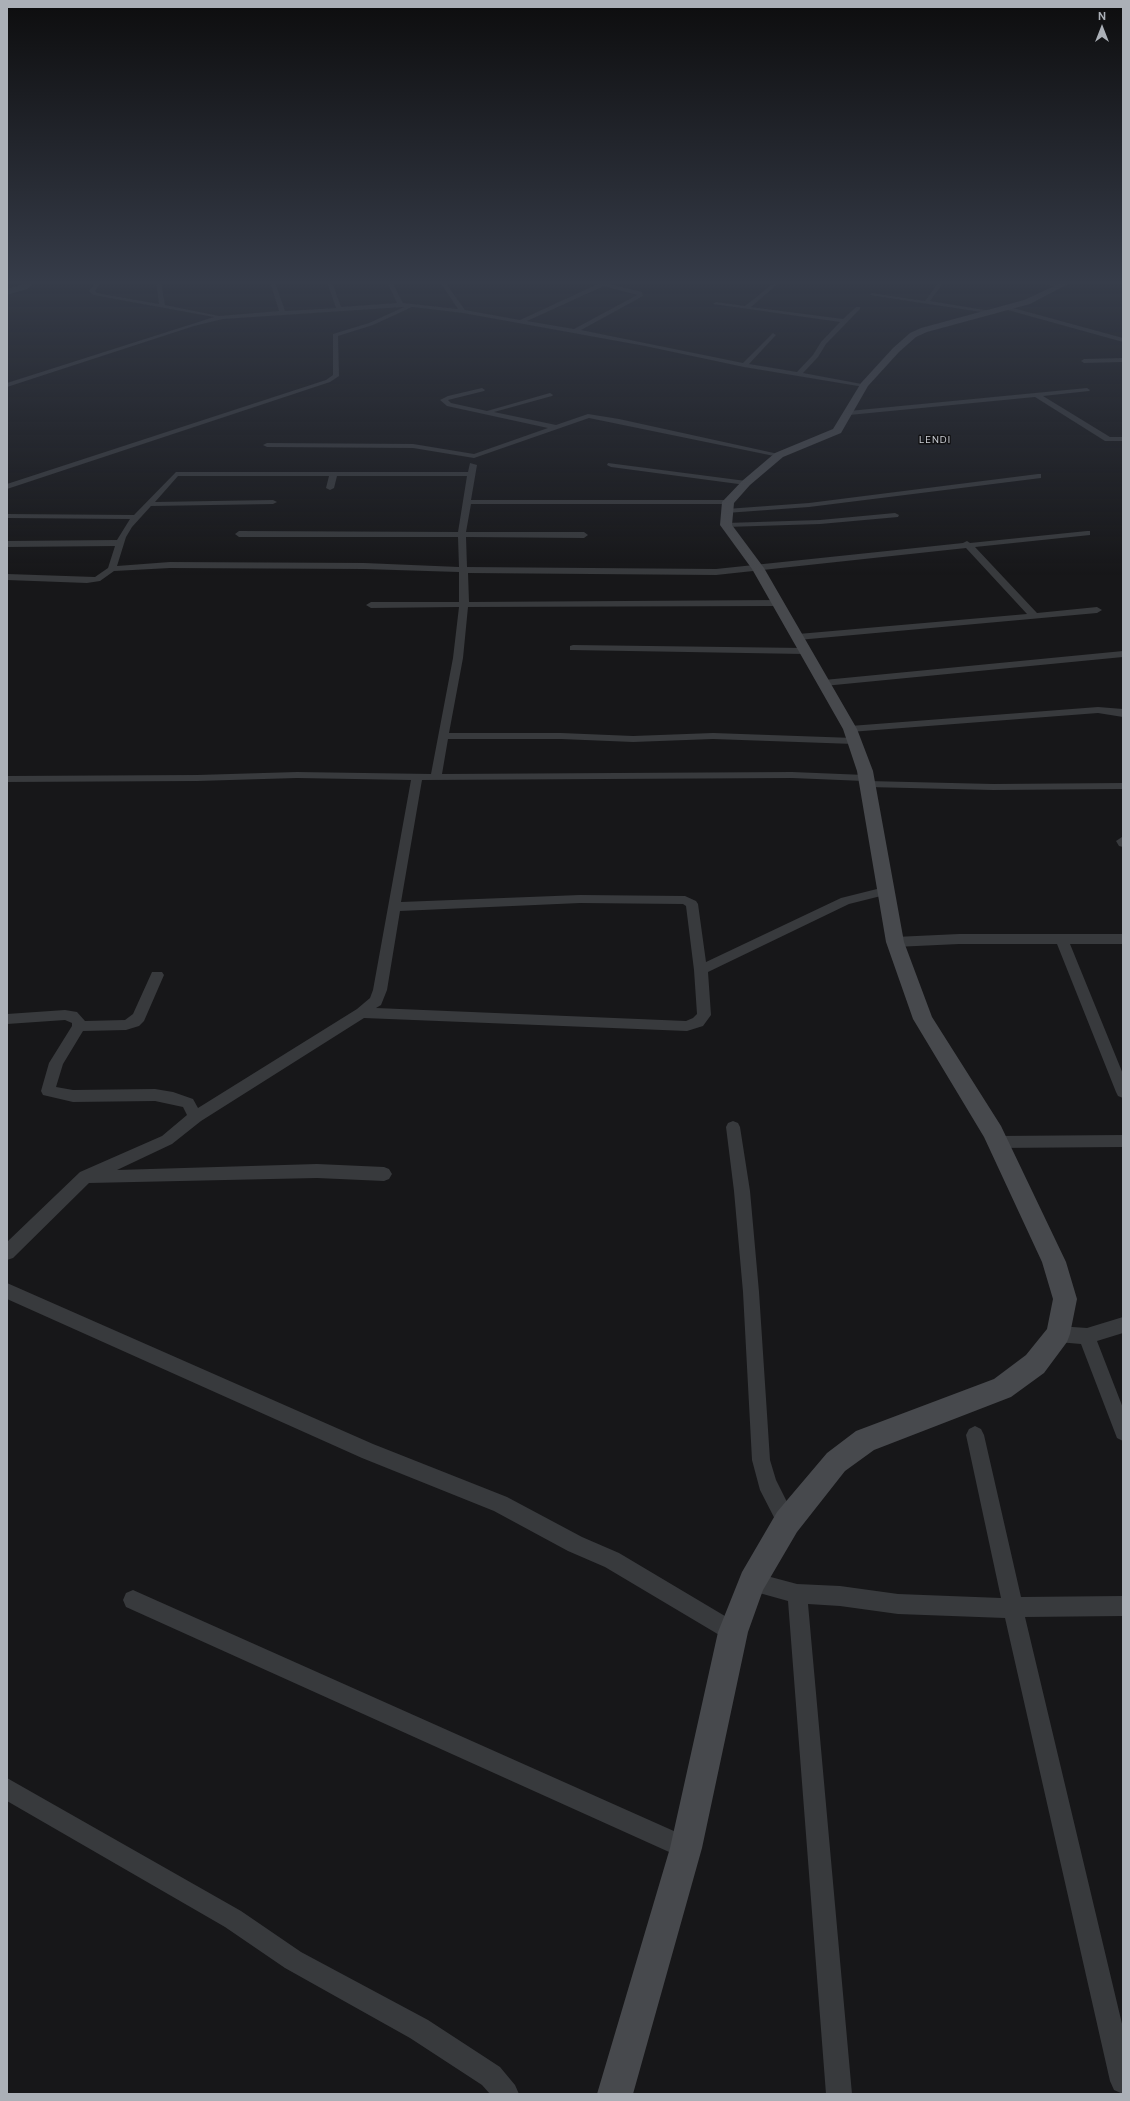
<!DOCTYPE html>
<html>
<head>
<meta charset="utf-8">
<style>
  body { margin:0 }
  #map { position:relative; width:1130px; height:2101px; overflow:hidden; background:#171719; font-family:"DM Sans",sans-serif }
  canvas { display:block }
  .frame { position:absolute; inset:0; border:8px solid #abb0b7; pointer-events:none }
  .north { position:absolute; left:1082px; top:8px; width:40px; height:40px; -webkit-text-stroke:3px #121214; paint-order:stroke; rotate:0deg; font-size:11px; font-weight:700; line-height:16px; text-align:center; color:#abb0b7 }
  .north::after { content:''; display:block; margin:auto; width:14px; height:18px; background:#abb0b7; clip-path:polygon(50% 0,100% 100%,50% 72%,0 100%) }
</style>
</head>
<body>
<div id="map">
<canvas width="1130" height="2101"></canvas>
<div class="frame"></div>
<div class="north">N</div>
</div>
<script>
const context = document.querySelector('canvas').getContext('2d');
context.lineJoin = 'round';
const shape = rows => new Path2D(rows.map(r => 'M' + r).join(''));
function fillPath(path, color) { context.fillStyle = color; context.fill(path, 'evenodd'); }
function label(font, color, halo, rows, align = 'center') {
  context.font = font + ' "DM Sans",sans-serif'; context.lineWidth = 3; context.setLineDash([]); context.textBaseline = 'middle'; context.strokeStyle = halo; context.fillStyle = color; for (const [text, x, y, turn = 0] of rows) {
    context.save(); context.translate(x, y); context.rotate((+turn || 0) * Math.PI / 180); context.textAlign = isNaN(turn) ? turn : align; if (halo) context.strokeText(text, 0, 0); context.fillText(text, 0, 0); context.restore();
  }
}
fillPath(shape([
  [21,282,30,282,32,285,27,289,7,295,7,289,21,285,21,282]
]), '#333d42');
fillPath(shape([
  [96,282,99,284,95,291,97,293,159,304,156,282,161,282,165,305,219,316,279,311,270,282,275,282,285,311,336,308,327,282,332,282,341,307,397,303,387,282,392,282,403,303,458,309,440,282,445,282,465,310,520,320,600,283,610,282,609,284,642,292,643,296,581,330,743,363,773,333,776,335,775,336,749,364,797,372,813,355,821,342,840,322,713,304,716,302,745,306,775,282,780,282,751,307,843,319,856,307,860,307,860,309,826,344,818,357,803,373,867,385,864,387,744,367,645,346,463,313,412,307,373,325,338,336,339,376,330,382,7,489,7,484,326,380,333,375,333,334,369,323,404,307,223,319,194,326,7,387,7,383,214,317,93,295,89,291,96,282],
  [604,286,637,295,574,329,527,321,604,286],
  [939,282,944,282,930,301,997,312,994,314,869,295,872,293,925,301,939,282],
  [1030,282,1045,282,1065,285,1062,287,1030,282],
  [1006,306,1123,338,1123,342,1004,309,1006,306],
  [1123,358,1123,362,1084,363,1081,361,1084,359,1123,358],
  [482,388,485,390,484,391,448,400,451,403,487,411,550,393,553,395,552,396,494,412,556,425,588,414,619,419,783,455,779,457,589,418,474,458,413,448,267,447,263,445,267,443,413,444,474,454,548,428,447,406,440,400,448,396,482,388],
  [1087,388,1090,390,1089,391,1043,396,1110,437,1123,437,1123,441,1105,441,1035,397,849,415,845,413,849,411,1087,388],
  [470,463,477,465,471,500,728,500,732,502,728,504,471,504,466,532,584,532,588,535,584,538,466,537,467,567,716,569,963,543,967,541,970,543,1087,531,1090,531,1090,535,975,547,1037,613,1097,607,1102,610,1097,613,798,640,793,637,798,634,1027,614,966,548,716,575,468,573,469,602,778,600,783,603,778,606,468,607,463,658,449,733,561,733,633,736,713,733,854,738,859,741,854,744,713,739,633,742,561,739,448,739,442,774,792,772,865,775,871,778,868,781,993,784,1123,783,1123,789,993,790,867,787,861,784,864,781,792,778,422,780,401,902,580,895,685,896,696,901,698,904,706,962,841,898,885,887,891,891,889,894,849,904,708,972,711,1015,703,1026,687,1031,364,1018,201,1121,172,1144,117,1170,317,1164,384,1167,389,1169,392,1174,389,1179,384,1181,317,1178,89,1183,13,1258,7,1260,7,1242,80,1172,162,1136,187,1115,183,1107,155,1101,73,1102,43,1095,41,1091,49,1063,72,1026,72,1023,65,1020,7,1024,7,1014,65,1010,77,1012,85,1021,125,1020,133,1014,152,972,162,972,164,975,144,1021,139,1026,126,1030,83,1031,63,1064,56,1087,73,1090,155,1089,173,1092,193,1099,198,1108,357,1009,370,998,373,990,411,780,297,778,197,781,7,782,7,776,197,775,297,772,431,774,453,658,459,607,371,608,366,605,371,602,459,602,459,572,364,569,170,568,114,571,100,581,87,583,7,580,7,574,95,577,108,568,115,546,7,547,7,541,117,540,130,519,7,518,7,514,134,515,176,472,468,472,470,463],
  [178,476,329,476,326,488,330,490,334,488,337,476,467,476,458,532,239,531,235,534,239,537,458,537,459,567,364,563,170,562,117,566,126,537,132,527,151,506,273,504,277,502,273,500,155,502,178,476],
  [580,903,683,904,686,906,694,970,697,1014,693,1018,686,1021,376,1008,381,1005,387,990,400,911,580,903],
  [608,463,746,481,750,483,746,485,611,467,607,465,608,463],
  [1038,474,1041,474,1041,478,809,507,726,513,722,511,726,509,809,503,1038,474],
  [895,513,899,515,898,517,820,524,726,527,722,525,726,523,820,520,895,513],
  [573,645,804,648,809,651,804,654,570,650,570,646,573,645],
  [1123,651,1123,657,824,686,819,683,824,680,1123,651],
  [1098,707,1123,709,1123,717,1098,713,850,732,845,729,850,726,1098,707],
  [1122,837,1123,837,1123,847,1119,846,1116,841,1122,837],
  [959,934,1123,934,1123,944,1070,944,1123,1074,1123,1098,1118,1096,1116,1092,1057,944,959,944,895,947,890,945,889,942,890,939,895,937,959,934],
  [733,1121,738,1123,740,1127,750,1191,759,1292,770,1460,776,1480,797,1522,794,1529,787,1532,780,1529,760,1490,752,1460,743,1292,734,1191,726,1127,728,1123,733,1121],
  [1123,1135,1123,1147,997,1148,992,1146,989,1142,992,1138,997,1136,1123,1135],
  [7,1283,373,1444,507,1497,582,1537,619,1553,740,1625,743,1632,740,1639,733,1642,726,1639,605,1567,568,1551,494,1511,362,1458,7,1299,7,1283],
  [1123,1317,1123,1333,1097,1341,1123,1408,1123,1441,1117,1438,1081,1344,1058,1342,1052,1340,1049,1334,1052,1328,1058,1326,1087,1328,1123,1317],
  [975,1426,981,1429,984,1435,1021,1597,1123,1596,1123,1616,1025,1617,1123,2028,1123,2094,1114,2090,1110,2081,1005,1618,898,1614,840,1606,808,1604,852,2094,826,2094,788,1601,745,1589,742,1582,745,1575,752,1572,797,1584,840,1586,898,1594,1001,1598,966,1435,969,1429,975,1426],
  [133,1590,694,1840,697,1848,694,1856,686,1859,678,1856,126,1607,123,1600,126,1593,133,1590],
  [7,1778,241,1911,301,1952,428,2020,500,2067,515,2085,519,2094,490,2094,482,2085,410,2038,285,1968,225,1927,7,1801,7,1778]
]), '#383a3d');
fillPath(shape([
  [1063,282,1072,282,1030,304,927,332,916,337,899,352,868,386,841,433,783,457,750,485,734,503,732,525,764,568,857,729,873,771,904,942,932,1017,1001,1126,1066,1262,1077,1299,1070,1334,1067,1342,1044,1373,1011,1397,874,1450,845,1471,797,1532,763,1590,748,1632,702,1848,633,2094,597,2094,670,1848,718,1632,742,1572,777,1512,827,1453,856,1431,994,1379,1026,1355,1047,1329,1053,1299,1042,1262,984,1137,913,1019,886,942,857,771,843,729,752,569,720,525,722,502,742,481,775,453,833,429,861,383,893,348,910,333,921,328,1024,300,1063,282]
]), '#47494d');
const sky = context.createLinearGradient(0, 0, 0, 576);
sky.addColorStop(0, '#0d0d0e');
sky.addColorStop(0.49, '#363c49');
sky.addColorStop(1, '#363c4900');
context.fillStyle = sky;
context.fillRect(0, 0, 1130, 576);
context.letterSpacing = '1px';
label('10px', '#cbced4', '#121214', [
  ["LENDI",935,440]
]);
context.letterSpacing = '0px';
</script>
</body>
</html>
